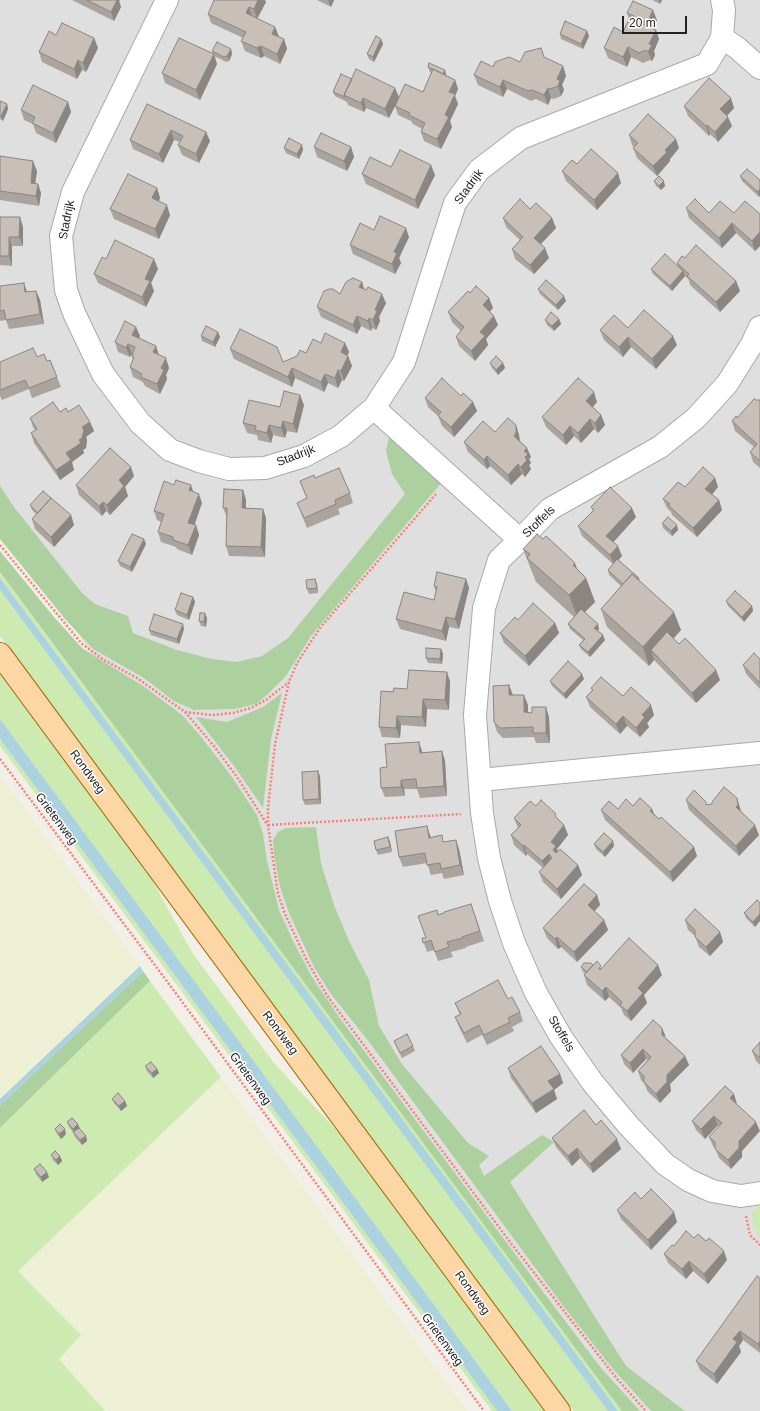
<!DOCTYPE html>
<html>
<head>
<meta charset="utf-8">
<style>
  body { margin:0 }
  #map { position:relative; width:760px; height:1411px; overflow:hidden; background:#f2efe9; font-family:Helvetica,sans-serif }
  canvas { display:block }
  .scale { position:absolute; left:622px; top:16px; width:65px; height:18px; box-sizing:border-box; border:2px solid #222; border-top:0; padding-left:5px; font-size:12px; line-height:14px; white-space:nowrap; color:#222; -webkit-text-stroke:3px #fff; paint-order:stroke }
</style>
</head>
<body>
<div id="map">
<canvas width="760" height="1411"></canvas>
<div class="scale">20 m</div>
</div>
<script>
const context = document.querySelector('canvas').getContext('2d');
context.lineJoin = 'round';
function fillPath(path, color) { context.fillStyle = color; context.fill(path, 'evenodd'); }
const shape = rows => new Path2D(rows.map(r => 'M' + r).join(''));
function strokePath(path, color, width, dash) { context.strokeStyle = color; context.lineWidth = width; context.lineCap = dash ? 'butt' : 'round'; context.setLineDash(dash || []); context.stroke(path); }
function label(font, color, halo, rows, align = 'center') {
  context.font = font + ' Helvetica,sans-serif'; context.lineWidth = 3; context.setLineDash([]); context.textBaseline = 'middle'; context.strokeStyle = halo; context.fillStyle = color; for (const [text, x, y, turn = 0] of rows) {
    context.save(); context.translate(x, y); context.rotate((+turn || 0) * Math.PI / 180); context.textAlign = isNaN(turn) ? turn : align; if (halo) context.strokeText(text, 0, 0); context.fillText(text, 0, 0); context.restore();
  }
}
fillPath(shape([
  [0,0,760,0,760,1411,617,1411,372,1114,157,755,0,514]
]), '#e0dfdf');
fillPath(shape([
  [0,775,141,967,139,966,0,1099],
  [221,1077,302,1186,467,1411,105,1411,59,1359,81,1335,18,1271]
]), '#eef0d5');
fillPath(shape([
  [0,572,474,1211,622,1411,618,1411,0,578],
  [0,590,455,1203,608,1411,574,1411,0,636],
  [0,675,150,876,193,954,274,1063,339,1133,546,1411,512,1411,489,1380,0,719],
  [0,739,497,1411,492,1411,0,746],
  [150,981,221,1077,18,1271,81,1335,59,1359,105,1411,0,1411,0,1128],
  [760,1205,760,1238,754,1228,752,1214,756,1206]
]), '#cdebb0');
fillPath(shape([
  [390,432,442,482,311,636,286,676,267,695,256,704,235,709,194,710,174,701,144,678,93,649,65,619,0,539,0,486,14,507,82,593,95,604,128,616,133,633,177,650,212,659,237,662,262,656,288,638,405,494,392,474,386,451],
  [0,551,54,617,82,648,146,688,182,715,202,738,232,777,257,815,263,834,267,861,279,910,294,943,312,977,339,1017,553,1305,601,1368,640,1411,622,1411,0,572],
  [282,693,271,739,263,808,234,766,196,717,227,722,263,707],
  [316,827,321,863,334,905,349,941,369,980,379,1026,402,1064,468,1143,489,1156,479,1165,484,1176,542,1135,554,1142,510,1182,626,1366,685,1411,651,1411,613,1369,564,1307,370,1043,331,994,314,967,289,913,280,887,274,855,273,840,278,832,286,828],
  [143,971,150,981,0,1128,0,1105]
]), '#add19e');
fillPath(shape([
  [0,578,495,1244,618,1411,608,1411,0,590],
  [0,719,370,1218,512,1411,497,1411,0,739],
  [140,966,143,971,0,1105,0,1099]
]), '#aad3df');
const minor = shape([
  [167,0,73,192,61,236,66,290,74,313,103,374,140,423,170,450,199,461,229,469,265,468,304,456,341,436,374,408,404,362,455,203,479,170,521,138,707,64,722,38,724,10,722,0],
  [722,38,736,47,760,68],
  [760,327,752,344,727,384,696,418,660,447,550,509,520,540,499,560,484,608,475,715,482,813,489,858,500,901,514,943,536,993,561,1037,593,1083,628,1125,665,1164,688,1180,712,1191,741,1196,760,1193],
  [374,408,520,540],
  [480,780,760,753]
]);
const primary = shape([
  [0,654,559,1411]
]);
strokePath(minor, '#a9a9a9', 24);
strokePath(primary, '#a06b00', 24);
strokePath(shape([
  [436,494,320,628,297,663,289,682,275,744,268,808,268,825,278,894,285,914,307,961,328,997,510,1242,618,1380,646,1411],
  [0,545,82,644,104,660,137,678,185,712,214,746,237,777,267,824],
  [185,712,212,715,233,713,251,708,266,700,289,682],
  [0,759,166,980,484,1411],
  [268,825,461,814],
  [746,1216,750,1235,760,1245]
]), '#fa8072', 2.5, [2, 2]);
strokePath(minor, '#fff', 22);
strokePath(primary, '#fcd6a4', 22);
fillPath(shape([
  [72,0,120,0,119,1,121,7,114,21],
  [317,0,334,0,331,7],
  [652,0,662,0,660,4],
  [266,2,257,19,275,27,279,37,284,39,287,49,280,64,264,56,261,58,245,51,241,41,243,38,211,23,208,14],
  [627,13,657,20,652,28,656,30,659,39,654,51,655,55,652,61,650,60,643,63,631,57,627,67,608,58,604,48,623,32,629,19],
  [587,31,589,36,583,49,561,39,560,34],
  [56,35,94,38,98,48,86,72,82,70,77,79,42,62,39,52],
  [381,39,383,44,374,62,369,59,367,54],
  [231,49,232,54,229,61,226,62,214,56,217,64,200,100,165,83,162,73,213,54,212,51],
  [544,57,563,66,566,76,562,85,564,90,561,96,554,99,551,98,548,105,536,99,531,101,507,89,503,97,478,85,474,75,493,67],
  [428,67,445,70,446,76,455,80,458,89,455,96,458,104,450,121,452,127,441,149,424,141,421,132,422,129,413,124,411,121,398,115,395,106,397,102,389,118,366,108,364,112,348,105,347,102,335,96,333,92,352,79,395,88,399,97,423,92,432,73,430,72],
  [0,101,7,104,8,109,3,121,0,119],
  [68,102,71,112,56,143,36,133,33,124,24,120,21,110],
  [147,104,206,132,210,141,199,163,182,155,178,145,180,142,174,140,163,163,133,149,130,140],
  [684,106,734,108,727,116,732,126,718,142,710,134,709,136,688,116],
  [629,135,679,148,670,159,670,161,657,176,637,158,633,148,634,147,632,145],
  [302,145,303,150,299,159,286,153,284,148],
  [314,147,351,147,354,157,347,171,317,157],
  [0,156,37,171,35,183,38,184,41,193,39,206,0,200],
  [577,164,621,183,597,210,566,181,562,171],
  [391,167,435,175,418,209,366,184,362,174],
  [740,176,760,180,759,197,742,181],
  [654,181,665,186,661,190,656,186],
  [157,188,160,198,159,201,170,215,159,239,114,219,110,209],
  [686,208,709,213,760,214,760,246,755,251,736,233,722,248,689,218],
  [530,209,552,218,556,228,541,244,549,258,534,274,515,259,512,249,520,240,506,227,503,218],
  [0,217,23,227,23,246,12,246,12,266,0,265],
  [374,230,409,237,399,258,401,263,395,274,353,254,350,245],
  [685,258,736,281,740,291,720,312,690,285,689,280,685,276,672,291,653,274,651,269,678,267,677,263],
  [106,259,158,269,151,283,154,291,146,307,98,283,94,274],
  [362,282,364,290,386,303,379,317,380,321,376,330,372,328,371,331,361,326,357,334,321,317,317,307,340,294],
  [24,283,27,292,36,291,40,300,44,324,9,329,6,320,0,321,0,286],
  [538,289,566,301,558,310,540,294],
  [470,293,489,298,493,308,490,311,498,325,486,339,488,345,475,361,459,346,456,337,461,331,452,322,448,312],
  [559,319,561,324,554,331,547,325,545,320],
  [628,328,677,345,656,369,631,347,623,357,604,340,600,330],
  [218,332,220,337,215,347,202,341,201,336],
  [140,336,139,338,156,346,159,355,169,368,166,375,167,379,160,394,145,386,143,382,133,377,130,367,133,360,132,356,132,354,130,357,118,352,115,342],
  [321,343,345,343,349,352,347,356,348,356,352,366,344,381,342,380,338,388,328,383,324,392,295,378,292,387,234,359,230,349,283,362,306,353],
  [37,357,47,361,50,360,61,387,32,398,29,389,2,400,0,396,0,362],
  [490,363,503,363,505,368,498,375,492,368],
  [461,396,473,402,477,411,454,437,442,426,438,416,428,407,425,398],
  [756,400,760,400,760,468,753,462,750,452,754,447,735,431,732,421,737,418],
  [597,402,593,407,601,415,605,425,598,433,594,429,581,443,574,436,566,445,546,427,542,417],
  [304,405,297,433,287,431,285,438,273,435,271,443,258,440,257,435,247,433,243,423,280,407],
  [60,412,68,412,90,422,94,431,86,437,87,440,86,448,83,450,84,453,72,462,74,470,60,480,34,443,31,433,35,430,33,427,30,418],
  [516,425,519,435,520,441,531,457,529,459,531,463,529,465,531,469,525,477,522,474,511,485,490,466,487,469,468,452,464,442],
  [134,476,125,487,128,496,110,515,106,511,102,516,79,495,76,485],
  [315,478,350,493,353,503,338,509,340,514,307,528,297,503,307,499,300,481],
  [715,478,718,487,712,495,719,500,722,510,697,537,672,515,671,512,667,508,663,499,685,487],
  [174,485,191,485,193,491,202,503,194,525,196,525,199,535,192,555,177,549,176,547,161,542,158,532,161,522,157,520,154,511],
  [243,490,246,500,246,508,263,509,266,518,265,557,229,556,226,546,227,517,223,508],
  [30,505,71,515,74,525,54,547,35,529,32,519,36,514,32,510],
  [591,507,636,517,613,542,622,556,618,560,639,578,640,581,681,630,673,639,720,680,696,703,654,660,649,666,607,627,601,609,621,586,609,575,608,570,613,564,582,536,578,526,593,511],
  [662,523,678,530,672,536,663,528],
  [144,539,146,544,132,572,120,566,118,561],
  [523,549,578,570,586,578,595,602,585,612,599,629,598,631,605,640,590,657,581,649,579,645,583,640,570,629,568,624,574,617,536,582],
  [466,579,469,588,459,629,449,627,446,641,400,629,396,619,434,600,436,592,434,586],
  [317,584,318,593,309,594,307,589],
  [193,597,195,602,189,620,177,615,175,610],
  [726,601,752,606,753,611,744,622,728,606],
  [207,618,206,627,201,626,199,621],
  [518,620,555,623,559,633,529,666,504,643,500,633],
  [184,629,179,644,151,635,149,630],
  [441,649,443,654,442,664,428,663,426,658],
  [760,659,760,689,746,674,743,665],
  [584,679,566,699,552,686,550,681],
  [450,681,449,710,427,709,426,727,401,725,400,738,382,737,379,727,393,692,407,689],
  [509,685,512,695,528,705,528,712,549,717,550,743,536,743,534,737,503,738,497,732,494,722],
  [591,688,623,696,654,715,647,723,649,727,640,737,627,726,620,734,590,707,586,697,592,690],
  [419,742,422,753,442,751,445,761,447,796,420,798,417,789,404,789,405,796,385,797,381,788,387,767],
  [320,776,321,804,305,805,303,800],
  [737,798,740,808,741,811,759,835,739,856,689,810,686,800,707,805,712,804],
  [536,806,558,819,564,825,568,835,557,849,558,852,578,865,582,875,561,899,543,882,539,872,543,868,527,854,526,856,514,845,511,835,518,828,514,818],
  [633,806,655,815,697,856,673,882,605,820,601,810,618,809],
  [430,835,431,837,444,842,459,849,464,875,444,879,442,873,431,875,427,863,403,867,399,857],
  [388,837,390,842,392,852,378,855,376,850],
  [613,841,614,846,605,857,596,849,594,844],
  [597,895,600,905,594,911,604,920,608,930,577,962,561,947,558,949,547,938,543,928],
  [757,900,755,927,746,918,744,913],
  [471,904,484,941,466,947,466,948,451,952,453,957,438,961,434,950,427,952,422,938,426,938,437,910,439,915],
  [685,920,720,932,723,942,710,956,699,947,695,936,688,930],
  [593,965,602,968,662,975,644,995,647,1003,631,1021,624,1015,621,1008,609,997,605,1001,587,985,584,975,585,973,583,972,581,967],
  [508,999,520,1012,523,1021,512,1027,514,1031,487,1045,482,1035,467,1043,459,1027,455,1017,460,1015,455,1003],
  [666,1038,685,1056,689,1065,670,1084,671,1091,660,1103,648,1092,644,1083,641,1080,638,1071,648,1060,646,1059,633,1073,624,1064,621,1055],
  [394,1041,413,1046,415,1051,402,1058,396,1046],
  [760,1042,760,1065,756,1061,752,1051],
  [145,1066,157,1069,159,1073,153,1078,147,1071],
  [508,1068,560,1074,563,1083,554,1090,557,1099,536,1113,511,1078],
  [725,1086,742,1151,742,1157,731,1169,719,1158,715,1148,713,1146,709,1137,719,1126,718,1125,705,1139,696,1130,692,1121],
  [112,1099,125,1101,127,1106,121,1111,114,1103],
  [67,1122,79,1128,86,1136,87,1141,82,1145,75,1137,73,1132,69,1127],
  [596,1125,621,1149,593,1173,580,1158,572,1166,556,1147,552,1138],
  [55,1129,66,1134,61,1139,57,1134],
  [51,1155,60,1156,62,1161,58,1165,53,1160],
  [34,1169,49,1177,42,1182,36,1174],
  [641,1199,677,1222,651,1250,621,1219,617,1210],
  [674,1246,727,1260,708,1284,693,1271,686,1279,668,1263,664,1254],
  [760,1278,760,1353,743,1340,739,1346,741,1352,717,1384,700,1370,696,1361]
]), '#aba49e');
fillPath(shape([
  [116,0,120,0,119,1,121,7,114,21,111,12],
  [258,0,265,0,266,2,257,19,254,9],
  [328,0,334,0,331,7],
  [659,0,662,0,660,4],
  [249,7,252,17,246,13],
  [653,10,657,20,650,32,647,23],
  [275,27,279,37,272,34],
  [656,30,659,39,654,51,655,55,652,61,648,52,649,44],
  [587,31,589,36,583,49,581,44],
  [94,38,98,48,86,72,83,63],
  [284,39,287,49,280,64,277,54],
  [381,39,383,44,374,62,373,57],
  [261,46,264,56,261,58,257,48],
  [628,47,631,57,627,67,623,57],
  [231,49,232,54,229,61,227,56],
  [214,54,217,64,200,100,196,90],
  [78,60,82,70,77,79,74,69],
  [563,66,566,76,562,85,564,90,561,96,558,86,557,79],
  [445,70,446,75,445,79,443,74],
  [455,80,458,89,455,96,458,104,450,121,452,127,441,149,437,139,445,115,449,92],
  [503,80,507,89,503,97,500,87],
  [395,88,399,98,389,118,385,109],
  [548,88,551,98,548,105,544,95],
  [363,98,366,108,364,112,361,103],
  [731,98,734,108,724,119,720,109],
  [68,102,71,112,56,143,53,133],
  [7,104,8,109,3,121,1,116],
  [728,117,732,126,718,142,715,132],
  [707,125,710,134,709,136,706,126],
  [171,130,174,140,163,163,159,154],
  [206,132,210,141,199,163,196,154],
  [676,139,679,148,670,159,670,161,657,176,653,166,665,150],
  [302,145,303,150,299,159,297,154],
  [351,147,354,157,347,171,344,161],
  [33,161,37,171,34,192,31,183],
  [431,165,435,175,418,209,415,200],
  [618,173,621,183,597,210,594,200],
  [664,181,665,186,661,190,659,186],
  [38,184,41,193,39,206,36,196],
  [157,188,160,198,156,207,152,198],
  [760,189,760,196,759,197,758,192],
  [167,205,170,215,159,239,155,229],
  [20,217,23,227,23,246,19,237],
  [552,218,556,228,537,248,534,238],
  [732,223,736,233,722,248,719,238],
  [406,228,409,237,399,258,401,263,395,274,392,264,394,252],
  [760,232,760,246,755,251,752,241],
  [9,237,12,246,12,266,9,256],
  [545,248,549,258,534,274,530,265],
  [154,259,158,269,151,283,154,291,146,307,142,297,145,279],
  [683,271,685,276,672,291,670,286],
  [736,281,740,291,720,312,716,302],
  [362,282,365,292,359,287],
  [24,283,27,292,25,292],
  [36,291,40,300,44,324,40,314],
  [382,294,386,303,379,317,380,321,376,330,373,320,375,310],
  [564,296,566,301,558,310,556,305],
  [489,298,493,308,487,315,483,305],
  [357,316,361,326,357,334,353,325],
  [494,316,498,325,486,339,488,345,475,361,471,351,480,332],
  [369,318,372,328,371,331,368,321],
  [559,319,561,324,554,331,552,326],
  [136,327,140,336,136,345,132,335],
  [218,332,220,337,215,347,213,342],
  [673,336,677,345,656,369,652,359],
  [628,337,631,347,623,357,619,347],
  [345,343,349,352,344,362,341,352],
  [128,344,132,354,130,357,126,348],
  [156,346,159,356,153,352],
  [348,356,352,366,344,381,341,371],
  [166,358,169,368,166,375,167,379,160,394,157,384,161,368],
  [503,363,505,368,498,375,496,370],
  [292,368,295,378,292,387,288,377],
  [338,370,342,380,338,388,335,378],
  [325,374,328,383,324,392,321,382],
  [594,392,597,402,589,411,586,401],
  [300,395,304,405,297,433,293,424],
  [473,402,477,411,454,437,451,427],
  [601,415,605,425,598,433,595,423],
  [590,419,594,429,581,443,578,433],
  [283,421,287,431,285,438,281,428],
  [90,422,94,431,86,437,87,440,86,448,83,450,84,453,72,462,74,470,60,480,56,470,66,453,79,440,82,427],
  [269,425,273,435,271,443,267,433],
  [516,425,519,435,520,443,514,436],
  [570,426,574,436,566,445,563,435],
  [527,448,531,457,529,459,531,463,529,465,531,469,525,477,521,467,525,457,524,451],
  [487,456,490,466,487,469,484,460],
  [518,464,522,474,511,485,508,475],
  [131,467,134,476,125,487,128,496,110,515,107,505,119,480],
  [715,478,718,487,709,498,705,489],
  [191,485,194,495,189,490],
  [243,490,246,500,246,517,242,508],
  [199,494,202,503,192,532,188,523],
  [719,500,722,510,697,537,693,528],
  [103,502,106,511,102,516,99,506],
  [632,508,636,517,610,546,606,536],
  [263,509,266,518,265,557,261,547],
  [71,515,74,525,54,547,51,537],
  [196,525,199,535,192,555,188,545],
  [677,525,678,530,672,536,671,531],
  [144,539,146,544,132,572,130,567],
  [618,546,622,556,614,565,610,555],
  [575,563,582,582,586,578,595,602,578,619,569,595,573,565],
  [315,579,317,584,318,593,317,588],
  [466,579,469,588,459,629,455,619],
  [193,597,195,602,189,620,187,615],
  [752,606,753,611,744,622,742,617],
  [674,612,681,630,657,657,651,650,654,660,649,666,643,647],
  [205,613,207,618,206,627,204,622],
  [446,617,449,627,446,641,442,631],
  [555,623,559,633,529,666,525,656],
  [183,624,184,629,179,644,177,639],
  [598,624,599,629,596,633,594,628],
  [603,635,605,640,590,657,588,652],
  [441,649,443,654,442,664,440,659],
  [716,670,720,680,696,703,692,693],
  [447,672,450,681,449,710,445,700],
  [582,674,584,679,566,699,564,694],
  [509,685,513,695,509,695],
  [524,695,528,705,528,722,524,712],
  [423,699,427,709,426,727,422,717],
  [651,705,654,715,647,723,649,727,640,737,636,728,642,715],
  [546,707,549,717,550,743,546,733],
  [397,716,401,725,400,738,396,728],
  [623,716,627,726,620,734,616,724],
  [419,742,422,751,423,763,420,753],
  [442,751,445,761,447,796,444,786],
  [318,771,320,776,321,804,319,799],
  [401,780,404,789,405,796,401,787],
  [737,798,740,808,741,815,736,807],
  [652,809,656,818,650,811],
  [564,825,568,835,557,849,559,856,553,850,551,842],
  [755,825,759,835,739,856,736,846],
  [427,826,430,835,433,847,429,838],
  [388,837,390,842,392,852,390,847],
  [456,840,459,849,464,875,460,865],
  [613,841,614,846,605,857,603,852],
  [524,845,527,854,526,856,523,846],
  [694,847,697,856,673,882,670,872],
  [549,854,552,864,546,871,542,861],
  [578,865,582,875,561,899,557,889],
  [597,895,600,905,591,915,588,905],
  [760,914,760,921,755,927,753,922],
  [604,920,608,930,577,962,574,952],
  [720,932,723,942,710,956,706,947],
  [557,937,561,947,558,949,555,939],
  [658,965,662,975,644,995,647,1003,631,1021,627,1011,638,988],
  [606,987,609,997,605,1001,602,991],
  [662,1028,666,1037,662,1035],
  [643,1049,646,1059,633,1073,630,1063],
  [685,1056,689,1065,670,1084,671,1091,660,1103,656,1094,667,1075],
  [157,1069,159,1073,153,1078,152,1073],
  [560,1074,563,1083,554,1090,557,1099,536,1113,532,1103,548,1081],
  [734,1094,737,1104,730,1098],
  [125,1101,127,1106,121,1111,119,1106],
  [714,1116,718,1125,705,1139,701,1129],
  [756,1122,760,1131,742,1151,742,1157,731,1169,728,1160,739,1141],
  [78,1124,80,1129,74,1134,73,1129],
  [65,1129,66,1134,61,1139,59,1134],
  [86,1136,87,1141,82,1145,80,1140],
  [617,1139,621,1149,593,1173,590,1164],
  [577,1148,580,1158,572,1166,568,1156],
  [60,1156,62,1161,58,1165,56,1160],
  [47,1172,49,1177,42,1182,41,1177],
  [674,1212,677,1222,651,1250,648,1240],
  [724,1251,727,1260,708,1284,704,1274],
  [689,1261,693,1271,686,1279,682,1269],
  [740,1331,743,1340,739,1346,741,1352,717,1384,714,1374,733,1339],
  [760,1341,760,1350,758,1344]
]), '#8b8681');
const building = shape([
  [87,0,117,0,111,12,87,0],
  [214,0,258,0,254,9,249,7,246,13,275,27,272,34,284,39,277,54,261,46,257,48,241,41,246,32,208,14,214,0],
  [633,1,653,10,647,23,640,19,639,22,656,30,649,44,652,45,648,52,646,50,639,53,628,47,623,57,604,48,614,27,623,32,630,17,633,18,634,16,627,13,633,1],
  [565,21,587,31,581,44,560,34,565,21],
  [62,23,94,38,83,63,78,60,74,69,39,52,49,31,56,35,62,23],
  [376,36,381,39,373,57,367,54,376,36],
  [179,38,214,54,196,90,162,73,179,38],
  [217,42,231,49,227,56,224,57,212,51,217,42],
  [541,48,544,57,563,66,557,79,560,81,558,86,550,89,548,88,544,95,532,90,528,91,503,80,500,87,474,75,481,61,493,67,495,62,509,57,520,62,525,52,541,48],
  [429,63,445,70,443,74,428,67,429,63],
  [356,69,395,88,385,109,363,98,361,103,344,95,356,69],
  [433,69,455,80,449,92,455,94,445,115,449,117,437,139,421,132,425,123,409,115,410,113,395,106,405,84,423,92,433,69],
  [341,74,352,79,344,95,345,97,333,92,341,74],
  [709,78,731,98,720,109,728,117,715,132,707,125,706,126,684,106,709,78],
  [33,85,68,102,53,133,32,123,35,117,21,110,33,85],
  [0,101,7,104,1,116,0,115,0,101],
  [147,104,206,132,196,154,178,145,183,136,171,130,159,154,130,140,147,104],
  [648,114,676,139,665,150,667,152,653,166,633,148,638,143,629,135,648,114],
  [321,133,351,147,344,161,314,147,321,133],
  [289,138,302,145,297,154,284,148,289,138],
  [591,149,618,173,594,200,562,171,572,160,577,164,591,149],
  [400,150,431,165,415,200,362,174,370,157,391,167,400,150],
  [0,156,33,161,31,183,38,184,36,196,0,191,0,156],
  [747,169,760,180,760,189,758,192,740,176,747,169],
  [128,174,157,188,152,198,167,205,155,229,110,209,128,174],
  [659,176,664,181,659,186,654,181,659,176],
  [520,199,530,209,536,203,552,218,534,238,545,248,530,265,512,249,523,237,503,218,520,199],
  [695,199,709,213,720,201,734,213,745,201,760,214,760,232,752,241,732,223,719,238,686,208,695,199],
  [380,216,406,228,394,252,397,253,392,264,350,245,360,223,374,230,380,216],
  [0,217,20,217,19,237,9,237,9,256,0,256,0,217],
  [115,240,154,259,145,279,150,281,142,297,94,274,102,257,106,259,115,240],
  [696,245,736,281,716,302,687,276,689,274,677,263,682,256,685,258,696,245],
  [665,254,683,271,670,286,651,269,665,254],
  [353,278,362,282,359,287,366,290,368,287,382,294,375,310,377,311,373,320,369,318,368,321,357,316,353,325,317,307,324,291,329,289,333,289,340,294,346,282,353,278],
  [546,280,564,296,556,305,538,289,546,280],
  [24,283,25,292,36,291,40,314,6,320,4,310,0,311,0,286,24,283],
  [476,286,489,298,483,305,494,316,480,332,485,336,471,351,456,337,464,327,448,312,468,291,470,293,476,286],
  [644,310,673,336,652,359,628,337,619,347,600,330,614,315,628,328,644,310],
  [551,312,559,319,552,326,545,320,551,312],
  [125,321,136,327,132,335,156,346,153,352,166,358,161,368,164,370,157,384,141,377,142,374,130,367,134,357,132,356,135,347,128,344,126,348,115,342,125,321],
  [206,326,218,332,213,342,201,336,206,326],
  [240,329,277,347,283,362,297,356,300,350,306,353,313,339,321,343,325,333,345,343,341,352,348,356,341,371,338,370,335,378,325,374,321,382,292,368,288,377,230,349,240,329],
  [33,348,37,357,44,354,47,361,50,360,57,377,29,388,25,380,0,390,0,362,33,348],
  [496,356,503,363,496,370,490,363,496,356],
  [442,378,461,396,463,393,473,402,451,427,438,416,441,412,425,398,442,378],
  [578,378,594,392,586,401,601,415,595,423,590,419,578,433,570,426,563,435,542,417,578,378],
  [284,391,300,395,293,424,283,421,281,428,269,425,267,433,255,430,256,426,243,423,249,400,280,407,284,391],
  [754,399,756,400,760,400,760,461,750,452,757,444,732,421,736,416,737,418,754,399],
  [53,402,60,412,66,408,68,412,79,405,90,422,82,427,84,430,82,438,79,440,81,443,66,453,71,460,56,470,31,433,37,429,30,418,53,402],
  [508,418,516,425,516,433,514,436,527,448,524,451,528,454,525,457,527,460,521,467,518,464,508,475,487,456,484,460,464,442,483,421,495,432,508,418],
  [110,448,131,467,119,480,124,486,107,505,103,502,99,506,76,485,110,448],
  [703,467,715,478,705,489,719,500,693,528,668,505,670,504,663,499,678,482,685,487,703,467],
  [339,468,350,493,335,500,336,504,304,518,297,503,307,498,300,481,314,475,315,478,339,468],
  [176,480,191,485,189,490,199,494,188,523,196,525,188,545,173,540,173,537,158,532,164,514,154,511,164,481,174,485,176,480],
  [610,487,632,508,606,536,618,546,610,555,578,526,594,510,591,507,610,487],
  [224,489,243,490,242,508,263,509,261,547,226,546,227,508,223,508,224,489],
  [43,491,51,498,38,513,30,505,43,491],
  [51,498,71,515,51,537,32,519,51,498],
  [668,517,677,525,671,531,662,523,668,517],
  [132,534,144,539,130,567,118,561,132,534],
  [537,534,543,539,546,536,558,547,575,563,573,565,586,578,569,595,527,558,530,554,523,549,537,534],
  [617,559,639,578,638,579,632,574,623,584,608,570,617,559],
  [437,572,466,579,455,619,446,617,442,631,396,619,404,592,434,600,437,587,434,586,437,572],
  [632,574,674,612,643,647,601,609,632,574],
  [315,579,317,588,307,589,306,580,315,579],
  [735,591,752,606,742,617,726,601,735,591],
  [181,593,193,597,187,615,175,610,181,593],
  [533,603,555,623,525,656,500,633,515,617,518,620,533,603],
  [581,609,598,624,594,628,603,635,588,652,579,645,585,639,568,624,581,609],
  [200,613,205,613,204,622,199,621,200,613],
  [154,614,183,624,177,639,149,630,154,614],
  [667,632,679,644,685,638,716,670,692,693,651,650,667,632],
  [426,648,441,649,440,659,426,658,426,648],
  [754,653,760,659,760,683,743,665,754,653],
  [568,661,582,674,564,694,550,681,568,661],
  [409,670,447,672,445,700,423,699,422,717,397,716,396,728,379,727,381,691,393,692,394,688,407,689,409,670],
  [601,677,623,696,631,687,651,705,642,715,645,717,636,728,623,716,616,724,586,697,593,690,591,688,601,677],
  [509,685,509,695,524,695,524,712,532,713,532,707,546,707,546,733,533,733,533,727,500,728,494,722,493,686,509,685],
  [419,742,420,753,442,751,444,786,417,788,416,779,401,780,401,787,381,788,380,768,387,767,385,744,419,742],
  [318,771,319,799,303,800,302,772,318,771],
  [724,787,737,798,738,805,736,807,755,825,736,846,686,800,694,790,706,802,706,805,712,804,712,802,724,787],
  [640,798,652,809,650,811,659,819,661,817,694,847,670,872,601,810,609,801,618,809,626,799,633,806,640,798],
  [541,800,556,814,555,816,564,825,551,842,556,846,553,850,556,853,560,849,578,865,557,889,539,872,552,858,549,854,542,861,524,845,523,846,511,835,521,825,514,818,530,801,536,806,541,800],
  [427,826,429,838,442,835,443,842,456,840,460,865,441,869,440,863,427,865,425,853,399,857,395,831,427,826],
  [604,833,613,841,603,852,594,844,604,833],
  [388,837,390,847,376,850,374,841,388,837],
  [584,884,597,895,588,905,604,920,574,952,557,937,555,939,543,928,584,884],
  [757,900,760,903,760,914,753,922,744,913,757,900],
  [471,904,480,931,462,937,463,938,447,942,449,947,435,952,431,940,423,943,422,938,426,938,418,916,437,910,438,915,444,913,444,912,471,904],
  [695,909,720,932,706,947,695,937,695,930,685,920,695,909],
  [629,938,658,965,638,988,643,993,627,1011,620,1005,622,1002,606,987,602,991,584,975,597,961,601,966,599,968,600,970,629,938],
  [584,963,591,963,593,965,587,972,581,967,584,963],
  [498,980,508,999,512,997,520,1012,508,1018,510,1022,484,1035,479,1025,464,1033,455,1017,461,1014,455,1003,498,980],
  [653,1020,662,1028,662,1035,685,1056,667,1075,667,1082,656,1094,644,1082,644,1076,638,1071,651,1057,643,1049,630,1063,621,1055,653,1020],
  [407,1034,413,1046,400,1053,394,1041,407,1034],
  [760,1042,760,1058,752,1051,760,1042],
  [541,1046,560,1074,548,1081,554,1089,532,1103,508,1068,541,1046],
  [151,1062,157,1069,152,1073,145,1066,151,1062],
  [725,1086,734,1094,730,1098,756,1122,739,1141,739,1148,728,1160,715,1149,715,1142,709,1137,722,1123,714,1116,701,1129,692,1121,725,1086],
  [118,1093,125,1101,119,1106,112,1099,118,1093],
  [584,1110,596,1125,601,1120,617,1139,590,1164,577,1148,568,1156,552,1138,584,1110],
  [72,1118,78,1124,73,1129,67,1122,72,1118],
  [60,1124,65,1129,59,1134,55,1129,60,1124],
  [79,1128,86,1136,80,1140,73,1132,79,1128],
  [55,1151,60,1156,56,1160,51,1155,55,1151],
  [40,1164,47,1172,41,1177,34,1169,40,1164],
  [651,1189,674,1212,648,1240,617,1210,635,1192,641,1199,651,1189],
  [686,1231,694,1238,698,1234,706,1241,709,1238,724,1251,704,1274,689,1261,682,1269,664,1254,672,1245,674,1246,686,1231],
  [757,1276,760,1278,760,1341,758,1344,740,1331,733,1339,737,1342,714,1374,696,1361,757,1276]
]);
fillPath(building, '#c7bfb8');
strokePath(building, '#8b8681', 1);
label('12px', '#222', '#fff', [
  ["Stadrijk",469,187,-54],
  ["Stadrijk",67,220,-79],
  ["Stadrijk",296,456,-21],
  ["Stoffels",539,522,-44],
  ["Rondweg",87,772,54],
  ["Grietenweg",56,819,53],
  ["Rondweg",280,1033,53],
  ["Stoffels",561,1034,59],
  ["Grietenweg",250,1079,54],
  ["Rondweg",472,1293,54],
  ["Grietenweg",442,1340,54]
]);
</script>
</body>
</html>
